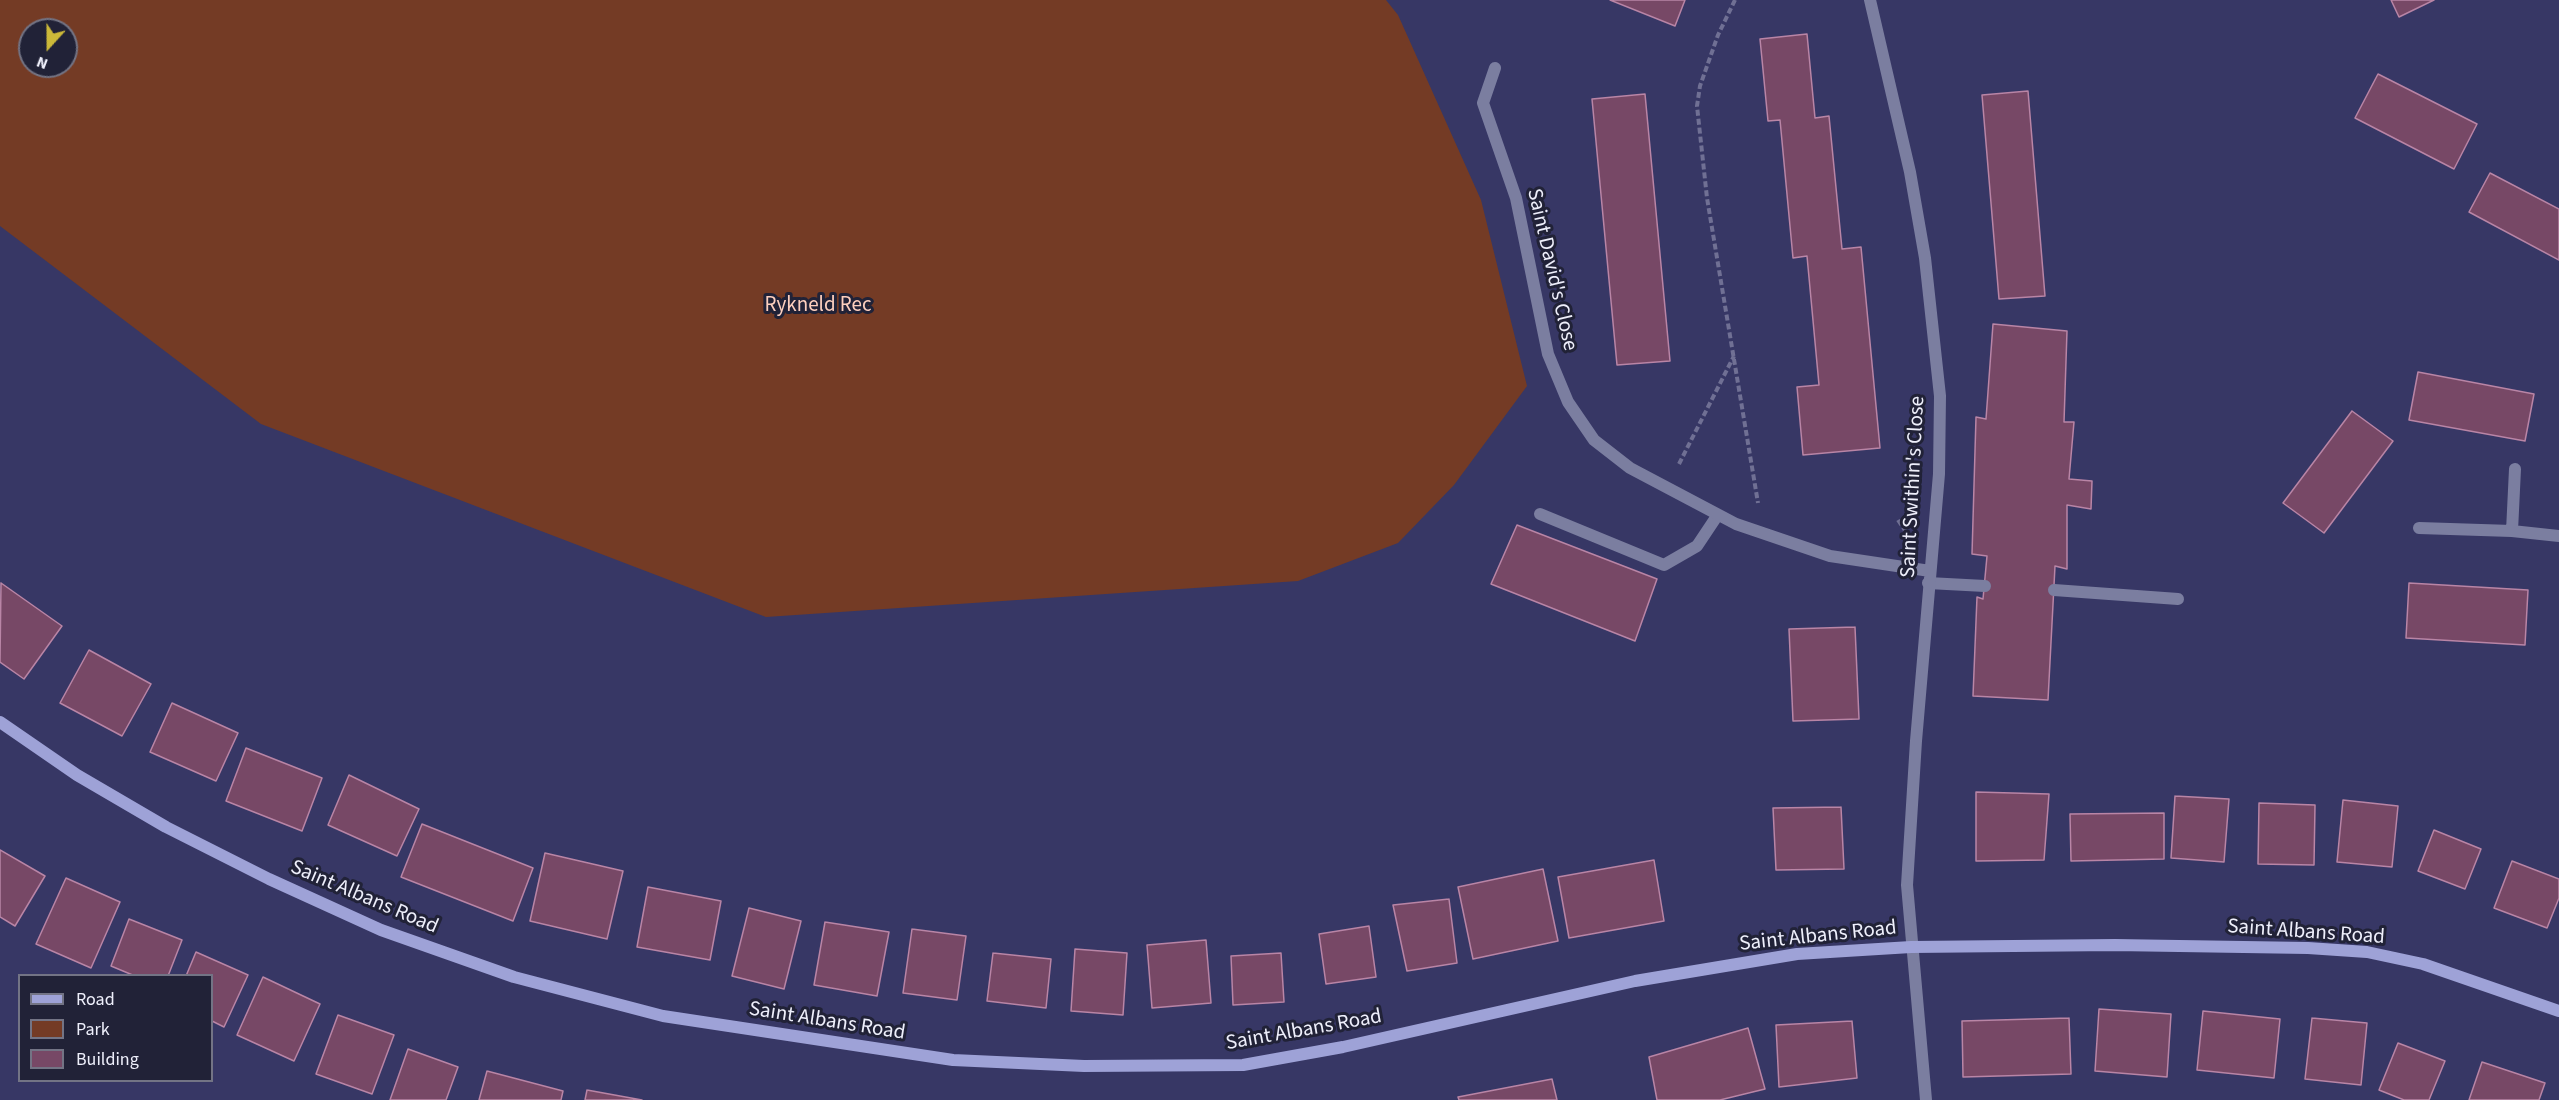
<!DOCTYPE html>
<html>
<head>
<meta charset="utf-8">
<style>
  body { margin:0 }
  #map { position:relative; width:2559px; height:1100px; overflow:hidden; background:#373765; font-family:"Source Sans 3",sans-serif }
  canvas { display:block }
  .legend { position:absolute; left:18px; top:974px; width:195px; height:108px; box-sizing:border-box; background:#212237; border:2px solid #737485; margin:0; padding:8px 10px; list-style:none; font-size:18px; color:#eeeffb }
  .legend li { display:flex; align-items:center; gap:12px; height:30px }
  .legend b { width:30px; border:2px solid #737485 }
  .north { position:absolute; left:18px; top:18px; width:60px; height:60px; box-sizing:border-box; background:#212237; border:2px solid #737485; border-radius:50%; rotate:201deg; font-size:16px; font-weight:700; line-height:24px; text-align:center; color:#eeeffb }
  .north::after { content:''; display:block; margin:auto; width:21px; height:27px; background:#ccb939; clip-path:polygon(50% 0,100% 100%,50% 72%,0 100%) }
</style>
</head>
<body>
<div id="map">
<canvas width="2559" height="1100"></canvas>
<ul class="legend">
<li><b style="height:8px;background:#9ea2d7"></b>Road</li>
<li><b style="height:16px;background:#743b25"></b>Park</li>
<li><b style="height:16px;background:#774866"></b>Building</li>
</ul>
<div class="north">N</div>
</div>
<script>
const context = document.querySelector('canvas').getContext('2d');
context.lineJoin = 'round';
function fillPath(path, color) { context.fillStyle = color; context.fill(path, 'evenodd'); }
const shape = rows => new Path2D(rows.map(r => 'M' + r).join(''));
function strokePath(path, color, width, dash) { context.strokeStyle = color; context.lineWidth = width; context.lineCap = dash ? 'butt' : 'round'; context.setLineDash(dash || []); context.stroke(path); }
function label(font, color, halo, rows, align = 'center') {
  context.font = font + ' "Source Sans 3",sans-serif'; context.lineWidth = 6; context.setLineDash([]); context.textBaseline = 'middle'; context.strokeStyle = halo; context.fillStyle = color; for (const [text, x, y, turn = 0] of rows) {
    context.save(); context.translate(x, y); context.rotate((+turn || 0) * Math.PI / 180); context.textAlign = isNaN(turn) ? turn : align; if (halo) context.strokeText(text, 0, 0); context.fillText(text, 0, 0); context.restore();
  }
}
fillPath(shape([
  [0,0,1386,0,1398,15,1481,200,1527,386,1454,485,1398,543,1298,581,766,617,261,424,0,226],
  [30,30,66,30,66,66,30,66]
]), '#743b25');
const building = shape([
  [1610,0,1685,0,1675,26,1610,0],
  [2391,0,2434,0,2399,17,2391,0],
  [1807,34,1815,118,1829,116,1842,249,1861,247,1880,448,1803,455,1797,387,1819,385,1807,256,1793,258,1780,120,1768,121,1760,39,1807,34],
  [2378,74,2477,124,2454,169,2355,118,2378,74],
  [2028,91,2045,296,1999,299,1982,95,2028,91],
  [1645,94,1670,361,1617,365,1592,99,1645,94],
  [2490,173,2559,209,2559,260,2469,212,2490,173],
  [1993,324,2067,331,2064,422,2074,422,2069,479,2092,481,2091,509,2067,505,2067,569,2055,566,2048,700,1973,696,1977,597,1983,599,1987,556,1972,554,1976,417,1986,419,1993,324],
  [2418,372,2534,394,2525,441,2409,420,2418,372],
  [2352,411,2393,441,2324,533,2283,503,2352,411],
  [1517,525,1657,579,1635,641,1491,584,1517,525],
  [1,583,62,626,24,679,0,662,1,583],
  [2409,583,2528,590,2525,645,2406,638,2409,583],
  [1855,627,1859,719,1793,721,1789,629,1855,627],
  [89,650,151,684,122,736,60,703,89,650],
  [172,703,238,733,216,781,150,752,172,703],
  [246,748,322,778,302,831,226,801,246,748],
  [349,775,419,809,397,856,328,825,349,775],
  [1976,792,2049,794,2044,860,1976,861,1976,792],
  [2175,796,2229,799,2224,862,2171,858,2175,796],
  [2343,800,2398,806,2392,867,2337,862,2343,800],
  [2259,803,2315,805,2314,865,2258,864,2259,803],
  [1841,807,1844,869,1776,870,1773,808,1841,807],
  [2164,813,2164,859,2071,861,2070,814,2164,813],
  [422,824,533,868,513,921,401,877,422,824],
  [2434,830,2481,849,2465,889,2418,871,2434,830],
  [0,850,45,876,15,926,0,917,0,850],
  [545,853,623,871,607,939,530,921,545,853],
  [1654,860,1664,921,1569,938,1558,877,1654,860],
  [2512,861,2559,879,2559,898,2547,928,2494,908,2512,861],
  [1543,869,1558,941,1473,959,1458,887,1543,869],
  [66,878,120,902,91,968,36,944,66,878],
  [648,887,721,901,710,960,637,947,648,887],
  [1449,899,1457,963,1407,971,1393,905,1449,899],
  [749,908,801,921,784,989,732,976,749,908],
  [129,919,182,940,168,976,135,976,111,966,129,919],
  [825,922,889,932,877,996,814,985,825,922],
  [1369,926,1376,977,1326,984,1319,934,1369,926],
  [912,929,966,936,957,1000,903,993,912,929],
  [1206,940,1211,1003,1152,1008,1147,945,1206,940],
  [1075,949,1127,953,1123,1015,1071,1011,1075,949],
  [196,952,248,975,224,1027,212,1021,212,976,186,976,196,952],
  [993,953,1051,959,1046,1008,987,1001,993,953],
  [1281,953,1284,1002,1233,1005,1231,956,1281,953],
  [263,977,320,1004,294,1061,237,1035,263,977],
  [2099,1009,2171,1014,2167,1077,2095,1071,2099,1009],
  [2203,1011,2280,1019,2274,1078,2197,1070,2203,1011],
  [338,1015,394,1035,372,1094,316,1074,338,1015],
  [2069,1018,2071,1074,1963,1077,1962,1021,2069,1018],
  [2312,1018,2367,1023,2361,1085,2305,1079,2312,1018],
  [1852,1021,1857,1078,1779,1087,1776,1025,1852,1021],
  [1748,1028,1765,1089,1720,1100,1657,1100,1649,1057,1748,1028],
  [2398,1043,2445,1061,2429,1100,2404,1100,2379,1090,2398,1043],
  [408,1049,458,1067,446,1100,390,1100,408,1049],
  [2482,1062,2545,1083,2539,1100,2469,1100,2482,1062],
  [487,1071,563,1091,561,1100,479,1100,487,1071],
  [1552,1079,1557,1100,1459,1100,1458,1097,1552,1079],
  [587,1090,642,1100,585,1100,587,1090]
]);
fillPath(building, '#774866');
strokePath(building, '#b985a6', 1.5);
strokePath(shape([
  [1735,0,1718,35,1700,86,1697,106,1707,198,1758,503],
  [1679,464,1734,356],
  [1898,520,1906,532]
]), '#707094', 4, [6, 3]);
strokePath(shape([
  [1540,514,1664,565,1697,546,1717,516],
  [1928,583,1985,586],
  [2054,590,2178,599]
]), '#7b7ea0', 12);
strokePath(shape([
  [1870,0,1910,172,1925,258,1940,396,1939,474,1916,741,1907,885,1926,1100],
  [1495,68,1483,103,1516,198,1548,354,1568,402,1594,440,1630,468,1736,524,1830,556,1930,571],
  [2419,528,2512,531,2559,536],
  [2512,531,2515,469]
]), '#7b7ea0', 12);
strokePath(shape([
  [0,722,77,775,166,827,269,879,381,930,514,977,663,1016,953,1060,1084,1066,1243,1065,1343,1047,1635,981,1797,954,1911,947,2115,945,2308,948,2367,952,2423,964,2559,1011]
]), '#9ea2d7', 12);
label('21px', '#eeeffb', '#212237', [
  ["Saint David's Close",1551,270,77],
  ["Saint Swithin's Close",1914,487,-87],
  ["Saint Albans Road",364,898,23],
  ["Saint Albans Road",2306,933,4],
  ["Saint Albans Road",1818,937,-6],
  ["Saint Albans Road",827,1022,9],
  ["Saint Albans Road",1304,1031,-10]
]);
label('21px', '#fdcfbe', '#212237', [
  ["Rykneld Rec",818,306]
]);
</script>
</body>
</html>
